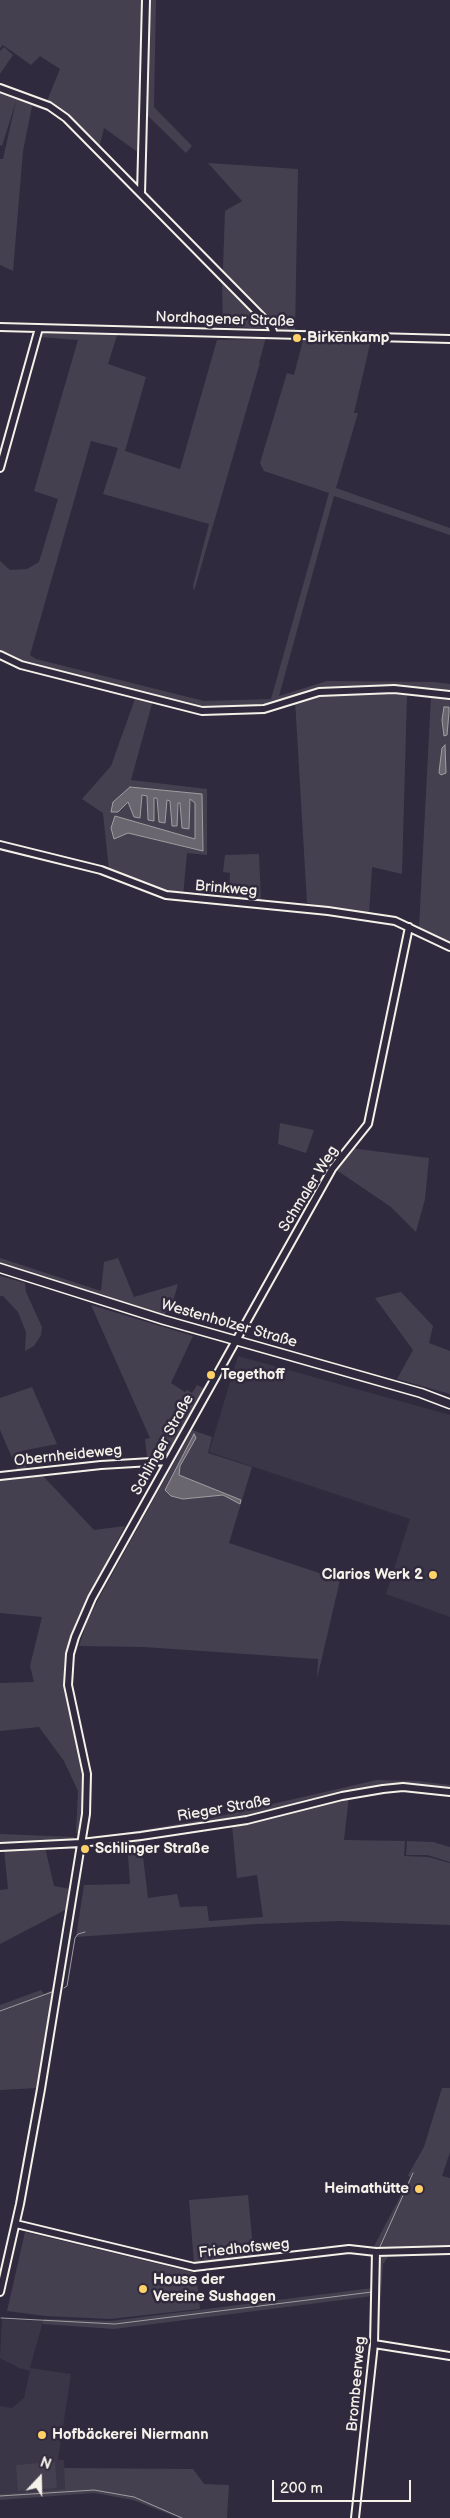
<!DOCTYPE html>
<html>
<head>
<meta charset="utf-8">
<style>
  body { margin:0 }
  #map { position:relative; width:450px; height:2518px; overflow:hidden; background:#2f2a3d; font-family:"Balsamiq Sans",sans-serif }
  canvas { display:block }
  .north { position:absolute; left:15px; top:2453px; width:50px; height:50px; -webkit-text-stroke:4px #2f2a3d; paint-order:stroke; rotate:21deg; font-size:14px; font-weight:700; line-height:20px; text-align:center; color:#f4f1e8 }
  .north::after { content:''; display:block; margin:auto; width:18px; height:22px; background:#f4f1e8; clip-path:polygon(50% 0,100% 100%,50% 72%,0 100%) }
  .scale { position:absolute; left:272px; top:2480px; width:139px; height:22px; box-sizing:border-box; border:2px solid #f4f1e8; border-top:0; padding-left:6px; font-size:15px; line-height:18px; white-space:nowrap; color:#f4f1e8; -webkit-text-stroke:4px #2f2a3d; paint-order:stroke }
</style>
</head>
<body>
<div id="map">
<canvas width="450" height="2518"></canvas>
<div class="north">N</div>
<div class="scale">200 m</div>
</div>
<script>
const context = document.querySelector('canvas').getContext('2d');
context.lineJoin = 'round';
function fillPath(path, color) { context.fillStyle = color; context.fill(path, 'evenodd'); }
const shape = rows => new Path2D(rows.map(r => 'M' + r).join(''));
function strokePath(path, color, width, dash) { context.strokeStyle = color; context.lineWidth = width; context.lineCap = dash ? 'butt' : 'round'; context.setLineDash(dash || []); context.stroke(path); }
function label(font, color, halo, rows, align = 'center') {
  context.font = font + ' "Balsamiq Sans",sans-serif'; context.lineWidth = 5; context.setLineDash([]); context.textBaseline = 'middle'; context.strokeStyle = halo; context.fillStyle = color; for (const [text, x, y, turn = 0] of rows) {
    context.save(); context.translate(x, y); context.rotate((+turn || 0) * Math.PI / 180); context.textAlign = isNaN(turn) ? turn : align; if (halo) context.strokeText(text, 0, 0); context.fillText(text, 0, 0); context.restore();
  }
}
fillPath(shape([
  [238,1356,450,1415,450,1617,386,1594,410,1519,209,1452],
  [2,2319,43,2321,30,2368,71,2374,58,2460,64,2460,65,2489,0,2494,0,2406,12,2408,24,2398,30,2371,19,2368,0,2358]
]), '#3b3647');
fillPath(shape([
  [0,0,144,0,139,153,104,128,99,148,67,115,47,101,60,69,40,56,31,65,3,45,0,48],
  [148,0,156,0,154,107,192,146,186,153,146,114],
  [4,47,13,55,0,74,0,51],
  [0,93,51,110,50,112,32,106,23,151,13,271,0,265,0,159,3,159,16,101,2,146,0,145],
  [208,163,298,169,295,332,283,329,282,331,275,328,221,271,223,269,225,211,242,201],
  [205,262,265,323,265,329,223,326,222,284,203,264],
  [42,329,118,332,108,364,146,377,125,451,180,469,217,340,262,339,266,337,259,363,260,363,194,591,193,586,209,524,103,494,118,448,91,441,30,655,36,659,204,701,271,699,329,493,264,471,260,463,287,373,294,375,303,340,370,344,354,413,358,413,336,488,450,528,450,535,334,496,279,696,327,681,434,682,450,684,450,695,395,688,309,691,264,707,202,709,24,664,0,653,0,561,10,570,27,569,39,562,58,499,34,491,78,340,40,337],
  [327,693,327,696,372,693,407,695,402,874,372,867,369,915,307,903,295,700],
  [136,696,153,700,131,780,207,789,207,855,187,853,183,896,171,894,109,870,103,813,82,799,111,766],
  [130,787,202,794,203,851,128,833,195,839,195,802,190,799,189,828,182,827,180,803,178,803,177,826,172,825,170,801,166,800,165,823,159,822,157,798,154,798,154,821,148,820,147,796,142,795,140,817,128,802],
  [431,696,450,698,450,945,419,928],
  [259,854,261,903,229,900,230,873,223,872,225,855],
  [280,1123,314,1130,306,1153,278,1144],
  [350,1148,429,1158,425,1199,416,1232,391,1207,335,1169],
  [0,1258,101,1291,104,1262,118,1258,134,1297,178,1284,170,1312,166,1311,164,1316,0,1263],
  [0,1276,25,1283,26,1292,42,1327,41,1335,34,1346,25,1351,26,1332,18,1312,3,1296,0,1296],
  [401,1292,433,1326,429,1343,450,1351,450,1394,397,1379,413,1350,375,1298],
  [91,1305,193,1336,171,1383,185,1392,187,1390,192,1393,197,1385,205,1389,167,1455,147,1458,145,1439,150,1438],
  [32,1387,57,1444,21,1451,27,1469,17,1469,0,1430,0,1398],
  [192,1430,212,1437,208,1453,252,1467,229,1543,340,1580,317,1679,318,1659,144,1647,79,1646,87,1622,99,1598],
  [26,1475,28,1478,43,1476,94,1530,125,1526,78,1618,64,1667,68,1704,85,1775,81,1834,76,1833,78,1791,64,1761,39,1727,0,1731,0,1683,34,1682,30,1666,42,1617,0,1613,0,1479],
  [377,1780,418,1781,450,1785,450,1789,404,1785,247,1818,105,1839,102,1837,207,1819],
  [349,1796,344,1840,405,1841,404,1856,428,1857,450,1863,450,1925,338,1921,256,1924,76,1937,84,1885,130,1884,127,1841,141,1840,148,1898,177,1894,180,1907,207,1906,209,1921,263,1917,257,1875,237,1878,232,1825],
  [0,1834,74,1837,74,1841,0,1844],
  [407,1841,433,1842,450,1847,450,1862,427,1855,406,1855],
  [45,1847,54,1886,70,1889,67,1909,0,1944,0,1890,8,1889,4,1849],
  [54,1989,38,2088,0,2090,0,2005,41,1990,44,1994],
  [442,2088,450,2088,450,2152,442,2176,450,2178,450,2247,373,2248,410,2178,408,2175,424,2147],
  [248,2195,254,2259,194,2264,189,2200],
  [25,2232,196,2273,200,2309,110,2319,45,2316,7,2311],
  [450,2251,450,2254,388,2257,383,2264,379,2327,376,2327,377,2253],
  [373,2288,373,2296,114,2329,42,2324,44,2319,111,2321],
  [55,2462,57,2488,18,2491,16,2465],
  [64,2468,193,2469,204,2484,229,2485,227,2518,179,2518,133,2500,94,2493,0,2500,0,2494,65,2489]
]), '#454050');
const water = shape([
  [444,707,449,707,449,712,447,735,444,736,442,720,444,707],
  [445,745,446,773,441,775,439,773,440,764,442,748,445,745],
  [130,787,202,794,203,851,128,833,114,839,111,828,115,816,195,839,195,803,190,799,189,829,182,828,180,803,178,803,177,826,172,826,170,801,167,800,165,823,159,822,157,798,154,798,154,821,148,820,147,796,142,795,140,818,134,817,128,802,118,812,111,812,113,802,130,787],
  [194,1434,196,1438,180,1466,179,1475,241,1500,240,1504,223,1495,183,1499,171,1496,165,1490,194,1434]
]);
fillPath(water, '#6a6670');
strokePath(water, '#a19ea0', 1);
strokePath(shape([
  [64,1988,67,1986,75,1938,78,1934,85,1932],
  [0,2011,52,1992],
  [379,2249,413,2173],
  [378,2291,378,2286],
  [1,2318,115,2324,372,2292],
  [0,2496,94,2490,134,2497,182,2518]
]), '#a19ea0', 1);
const minor = shape([
  [146,0,141,194,271,326,274,334],
  [0,88,49,106,66,118,141,194],
  [0,327,450,339],
  [0,468,39,328],
  [0,655,21,665,202,711,264,709,319,692,394,689,450,695],
  [0,845,101,870,166,895,328,911,395,921,450,947],
  [0,1476,101,1465,168,1461],
  [0,1847,81,1843,141,1836,247,1820,342,1796,383,1789,403,1787,450,1792],
  [16,2224,194,2267,349,2249,376,2252,450,2250],
  [0,2292,20,2204,41,2089,86,1814,87,1774,68,1685,70,1654,75,1637,92,1598,332,1169,368,1124,409,927],
  [374,2344,450,2356],
  [355,2518,374,2344,376,2252]
]);
const major = shape([
  [0,1268,164,1320,421,1393,450,1404]
]);
strokePath(minor, '#f4f1e8', 10);
strokePath(major, '#f4f1e8', 11);
strokePath(minor, '#2f2a3d', 6);
strokePath(major, '#2f2a3d', 8);
for (const [x, y, r, color] of [
  [297,338,5,"#ffd166"],
  [211,1375,5,"#ffd166"],
  [433,1575,5,"#ffd166"],
  [85,1849,5,"#ffd166"],
  [419,2189,5,"#ffd166"],
  [143,2289,5,"#ffd166"],
  [42,2435,5,"#ffd166"]
]) { const dot = new Path2D(); dot.arc(x, y, r, 0, 2 * Math.PI); context.fillStyle = color; context.fill(dot); strokePath(dot, '#2f2a3d', 2); }
label('15px', '#f4f1e8', '#2f2a3d', [
  ["Nordhagener Straße",225,320,2],
  ["Brinkweg",226,889,5],
  ["Schmaler Weg",309,1189,-58],
  ["Westenholzer Straße",229,1324,16],
  ["Schlinger Straße",163,1445,-61],
  ["Obernheideweg",68,1456,-6],
  ["Rieger Straße",224,1809,-10],
  ["Friedhofsweg",244,2249,-6],
  ["Brombeerweg",357,2384,-85]
]);
label('bold 15px', '#f4f1e8', '#2f2a3d', [
  ["Birkenkamp",307,338],
  ["Tegethoff",221,1375],
  ["Clarios Werk 2",423,1575,"right"],
  ["Schlinger Straße",95,1849],
  ["Heimathütte",409,2189,"right"],
  ["House der",153,2280],
  ["Vereine Sushagen",153,2297],
  ["Hofbäckerei Niermann",52,2435]
], 'left');
</script>
</body>
</html>
